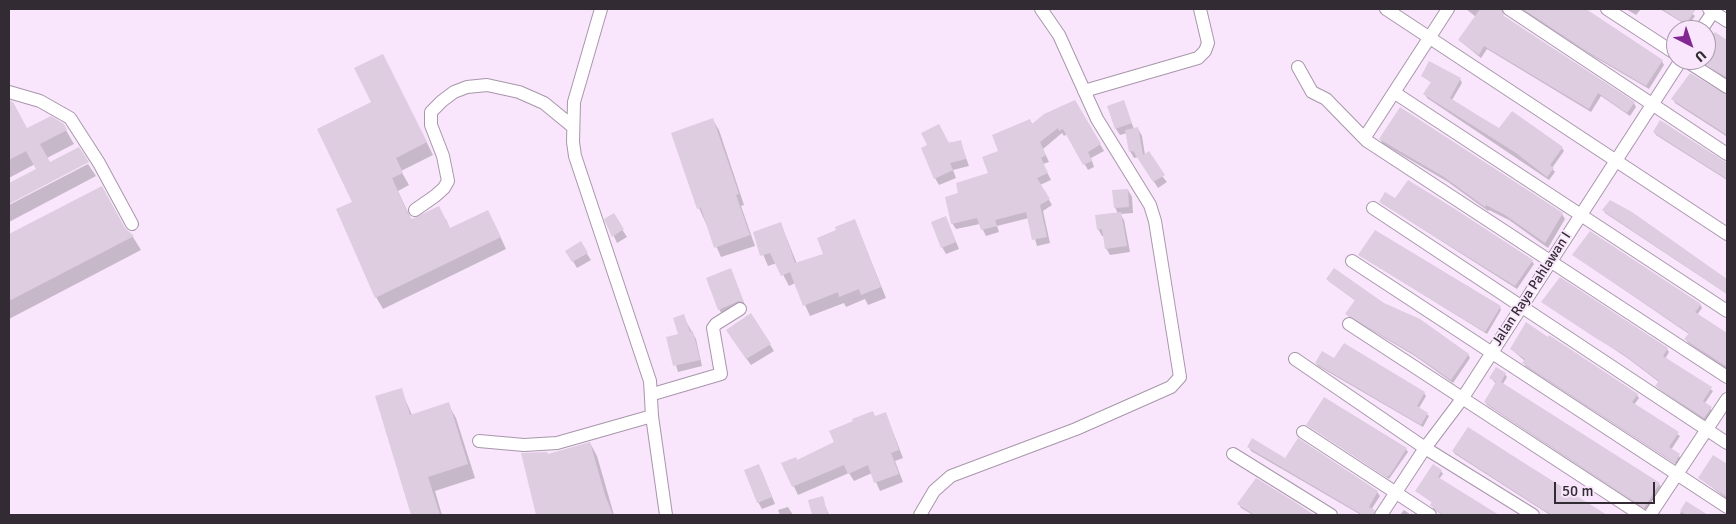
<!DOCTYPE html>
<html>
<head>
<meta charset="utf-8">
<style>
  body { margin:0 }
  #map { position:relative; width:1736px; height:524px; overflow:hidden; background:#f9e6fc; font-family:Signika,sans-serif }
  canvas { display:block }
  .frame { position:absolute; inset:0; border:10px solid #322b33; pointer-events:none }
  .north { position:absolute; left:1666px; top:20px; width:50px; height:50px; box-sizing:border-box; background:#f9e6fc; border:1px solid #a99bac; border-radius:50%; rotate:139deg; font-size:14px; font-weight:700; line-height:20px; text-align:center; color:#322b33 }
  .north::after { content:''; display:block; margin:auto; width:18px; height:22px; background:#832792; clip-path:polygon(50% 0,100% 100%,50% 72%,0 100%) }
  .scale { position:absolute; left:1554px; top:482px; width:101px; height:22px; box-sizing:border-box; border:2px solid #322b33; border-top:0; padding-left:6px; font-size:15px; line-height:18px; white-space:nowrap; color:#322b33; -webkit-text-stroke:4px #f9e6fc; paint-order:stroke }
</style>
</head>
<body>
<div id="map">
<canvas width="1736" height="524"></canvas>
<div class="frame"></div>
<div class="north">U</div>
<div class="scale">50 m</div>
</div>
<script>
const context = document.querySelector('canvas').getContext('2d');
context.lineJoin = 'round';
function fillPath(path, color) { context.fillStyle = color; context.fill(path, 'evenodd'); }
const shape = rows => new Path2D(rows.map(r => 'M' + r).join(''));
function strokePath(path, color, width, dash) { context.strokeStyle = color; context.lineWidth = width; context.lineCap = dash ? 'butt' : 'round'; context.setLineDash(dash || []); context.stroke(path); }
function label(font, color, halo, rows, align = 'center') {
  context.font = font + ' Signika,sans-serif'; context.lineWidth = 4; context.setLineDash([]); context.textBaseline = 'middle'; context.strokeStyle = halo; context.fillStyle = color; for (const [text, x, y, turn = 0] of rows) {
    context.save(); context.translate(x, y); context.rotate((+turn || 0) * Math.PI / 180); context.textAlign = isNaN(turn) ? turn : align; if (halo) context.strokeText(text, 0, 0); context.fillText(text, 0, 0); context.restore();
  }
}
fillPath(shape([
  [1466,9,1504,9,1503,16,1634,103,1636,107,1630,116,1601,96,1591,112,1487,49,1481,58,1460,41,1476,17],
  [1521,9,1582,9,1662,61,1664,65,1649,89,1591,55],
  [1626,9,1641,9,1636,15],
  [1660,9,1686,9,1695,16,1688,26],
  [1716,34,1727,42,1727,79,1702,61,1706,60,1706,55,1713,45,1711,42],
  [383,55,433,155,401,171,409,185,398,191,412,221,446,219,450,229,494,223,506,249,383,309,376,297,354,202],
  [1422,76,1460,79,1462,83,1452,100,1499,130,1562,148,1564,151,1552,168,1555,172,1549,180,1427,98,1425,94,1432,83],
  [1723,95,1727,95,1727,139,1726,136,1675,103,1673,99],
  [1075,101,1104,151,1091,158,1094,167,1088,170,1067,134,1064,136,1062,133,1043,149,1049,162,1043,164,1051,180,1040,185,1052,205,1043,211,1050,243,1037,246,1029,218,997,226,999,232,986,236,980,224,956,229,952,223,960,194,990,174,999,151,1030,120,1033,125],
  [9,102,13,103,27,130,63,125,74,144,47,158,50,163,87,162,9,203,9,185,38,170,35,164,9,178],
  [1123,102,1134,129,1138,129,1142,136,1145,155,1167,182,1158,188,1138,157,1134,158,1130,151,1127,133,1120,135,1116,129],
  [713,120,719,130,744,205,741,206,755,246,721,257,699,208],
  [1660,122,1727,164,1727,180,1656,135,1654,132],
  [1380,139,1562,214,1565,219,1548,248,1509,220,1489,210,1488,211,1448,182,1383,144],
  [960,141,969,166,953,170,956,178,939,185,935,178,929,146],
  [88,164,96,176,9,222,9,205],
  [102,188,125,230,133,237,141,250,9,319,9,279,35,266,32,262,9,273,9,235],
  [1128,190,1132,197,1133,213,1120,214,1124,220,1130,252,1110,255,1106,248,1104,236,1102,236,1098,229,1118,214,1115,207],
  [1396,200,1532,261,1534,264,1517,289,1380,202],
  [1604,210,1727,280,1727,294,1605,213],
  [613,215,627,237,617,243,606,219],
  [855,221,886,298,868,305,865,299,846,307,844,303,810,316,795,283,789,286,777,263,768,266,754,233,781,224,797,264,824,255],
  [949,225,959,249,946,254,942,247],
  [580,243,591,260,577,268,567,251],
  [1359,255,1500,307,1501,310,1487,334],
  [1573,255,1700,304,1702,308,1697,315,1727,334,1727,369,1688,343,1686,339,1689,334],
  [731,270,746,308,723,316,719,309],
  [1327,280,1383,304,1468,354,1470,358,1453,383,1415,356,1349,317,1347,314,1356,301],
  [1542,302,1667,349,1669,352,1665,359,1713,391,1705,403,1713,411,1706,421,1659,389,1657,386,1659,382,1626,357],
  [751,315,774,351,751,365,731,337],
  [683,316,696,339,702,366,678,372,668,338,680,335],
  [1344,344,1424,393,1426,396,1419,408,1429,416,1423,427,1318,366,1316,363,1335,360],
  [1511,349,1637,395,1639,398,1634,405,1680,436,1671,450,1681,458,1677,465,1525,366,1525,361],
  [1505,374,1507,377,1503,384,1659,484,1661,487,1646,510,1487,405,1485,402,1496,384,1491,378],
  [401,390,412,415,448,404,456,418,475,478,435,491,442,515,412,515,377,397],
  [886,414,903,458,895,461,903,482,880,491,872,473,854,481,849,473,798,495,783,464,797,462,836,443,876,417],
  [1307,425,1406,449,1408,452,1389,479],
  [1468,428,1604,515,1550,515,1455,454,1453,451],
  [590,443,597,456,614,515,538,515,523,454,548,455],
  [1249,447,1377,492,1380,496,1371,510,1376,515,1361,515,1251,451],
  [1714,457,1727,465,1727,499,1700,478],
  [1441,471,1443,474,1439,479,1496,515,1442,515,1433,509,1433,503,1416,491],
  [762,472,775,504,762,509,758,502],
  [1256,480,1313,515,1253,515,1241,508,1239,504],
  [822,498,829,515,814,515,810,501],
  [1687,503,1706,515,1679,515],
  [788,507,793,515,780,515,778,510],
  [1404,510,1411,515,1400,515]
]), '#0003');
fillPath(shape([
  [1480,9,1501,9,1504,16,1635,102,1627,113,1598,93,1589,109,1484,46,1479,55,1458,40],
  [1523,9,1586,9,1663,60,1646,86,1588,52],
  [1662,9,1696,9,1686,24],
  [1715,32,1727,40,1727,78,1700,60,1706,60,1706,53,1712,44,1709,42],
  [383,54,427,142,396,158,403,173,392,178,408,214,412,219,439,206,450,228,488,210,501,237,375,298,336,209,352,202,317,129,371,102,354,68],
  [1429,61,1461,78,1450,98,1479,116,1499,128,1512,111,1563,147,1550,165,1554,168,1547,177,1516,153,1423,94,1431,82,1421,76],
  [1690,73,1727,95,1727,135,1671,99],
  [9,100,13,102,27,128,51,116,64,124,67,130,40,144,50,162,79,147,89,162,9,204,9,183,36,169,26,151,9,160],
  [1075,100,1101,144,1088,152,1092,161,1083,165,1063,129,1059,131,1058,128,1040,142,1046,155,1041,158,1048,173,1037,178,1050,199,1040,205,1047,237,1032,240,1026,212,995,220,997,226,981,230,977,218,951,224,945,197,958,193,956,183,988,173,982,157,998,151,992,135,1030,119,1032,124,1044,114],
  [1124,100,1132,123,1115,129,1107,106],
  [1400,107,1563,213,1545,243,1505,215,1486,205,1485,207,1444,177,1379,139],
  [713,118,739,194,736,195,750,235,714,248,701,208,697,209,671,133],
  [1660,120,1727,163,1727,179,1653,132],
  [939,124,949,143,961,140,966,159,950,163,953,170,934,179,921,148,927,145,921,133],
  [1138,127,1143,155,1149,151,1165,175,1153,182,1133,151,1129,152,1125,130],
  [1408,180,1455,209,1533,260,1515,286,1379,202,1385,192,1395,198],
  [102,186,125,228,134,236,9,301,9,234],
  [1128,189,1129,207,1114,208,1112,190],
  [1610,200,1632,212,1727,279,1727,294,1602,210],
  [1121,212,1127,246,1105,249,1102,229,1097,230,1095,215],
  [614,213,624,229,612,237,604,219],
  [946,216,956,242,941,248,931,222],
  [855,219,881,287,861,295,859,289,839,297,838,292,803,306,790,272,781,276,770,253,760,256,753,232,781,222,795,263,823,254,817,238,836,230,835,227],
  [1375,230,1501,306,1485,332,1358,255],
  [1590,231,1701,304,1695,312,1727,333,1727,367,1684,339,1689,333,1572,255],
  [581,241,588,253,572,262,565,251],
  [731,268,744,302,739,301,718,310,706,278],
  [1334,268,1384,303,1420,319,1469,354,1451,380,1412,353,1345,314,1355,300,1326,279],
  [1560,277,1668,348,1663,356,1712,387,1703,401,1712,407,1704,418,1655,386,1659,381,1623,354,1597,339,1541,302],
  [751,313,771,344,746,359,726,330],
  [684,314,690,332,693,331,700,360,673,366,666,337,678,334,673,318],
  [1526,322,1548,337,1549,335,1638,394,1632,402,1679,432,1669,447,1680,454,1675,463,1522,363,1525,359,1510,349],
  [1344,343,1425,392,1417,406,1428,413,1421,425,1315,363,1322,351,1334,358],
  [1496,367,1506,373,1501,382,1660,483,1644,508,1484,402,1496,382,1489,378],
  [402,388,410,415,449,402,468,464,428,477,440,515,411,515,375,396],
  [1324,397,1407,448,1390,475,1387,477,1306,425],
  [873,411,875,416,886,412,899,450,891,453,899,474,874,483,868,465,848,474,844,465,792,487,781,463,796,457,797,460,834,442,829,431,853,421,852,419],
  [1468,427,1521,461,1607,515,1552,515,1542,509,1452,451],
  [1252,438,1285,458,1298,438,1378,491,1369,507,1375,510,1373,515,1363,515,1247,447],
  [590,442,605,495,613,515,536,515,521,453,547,452,548,454],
  [1713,455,1727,464,1727,497,1698,478],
  [759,464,772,497,757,503,744,470],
  [1433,464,1442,470,1438,477,1499,515,1444,515,1437,511,1430,505,1432,502,1415,491],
  [1256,478,1295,502,1314,515,1255,515,1237,504],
  [823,496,828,515,812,515,808,500],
  [1686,501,1708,515,1687,515,1680,511]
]), '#decce1');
const street = shape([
  [601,9,574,102,573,142,575,156,650,381,652,416,666,515],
  [1386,9,1727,234],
  [1509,9,1727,154],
  [1607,9,1676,54],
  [1709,9,1727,21],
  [1701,30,1715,9],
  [1685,60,1727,87],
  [1298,67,1312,92,1326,99,1367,141,1727,377],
  [1084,91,1198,58,1205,51,1208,43,1200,9],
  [9,92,40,101,70,118,99,163,132,224],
  [1395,93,1727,311],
  [1365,137,1448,9],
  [1373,208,1727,443],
  [415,210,435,196,444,188,448,181,443,156,431,125,431,112,442,101,454,92,467,87,487,85,519,92,544,103,572,126],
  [1352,261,1727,507],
  [1349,324,1641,515],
  [1295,359,1425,448,1533,515],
  [653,394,721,374,713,328,716,324,740,309],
  [1303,432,1430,515],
  [479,441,524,445,557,443,652,416],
  [1233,454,1331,515],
  [920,515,934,491,951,476,1076,429,1171,387,1180,377,1155,221,1150,205,1097,119,1059,35,1041,9],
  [1381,515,1425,448,1462,399,1681,60],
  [1650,515,1727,399]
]);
strokePath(street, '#a896ab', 14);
strokePath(street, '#fff', 12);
label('14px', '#322b33', '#f9e6fc', [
  ["Jalan Raya Pahlawan I",1532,289,-57]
]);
</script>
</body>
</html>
